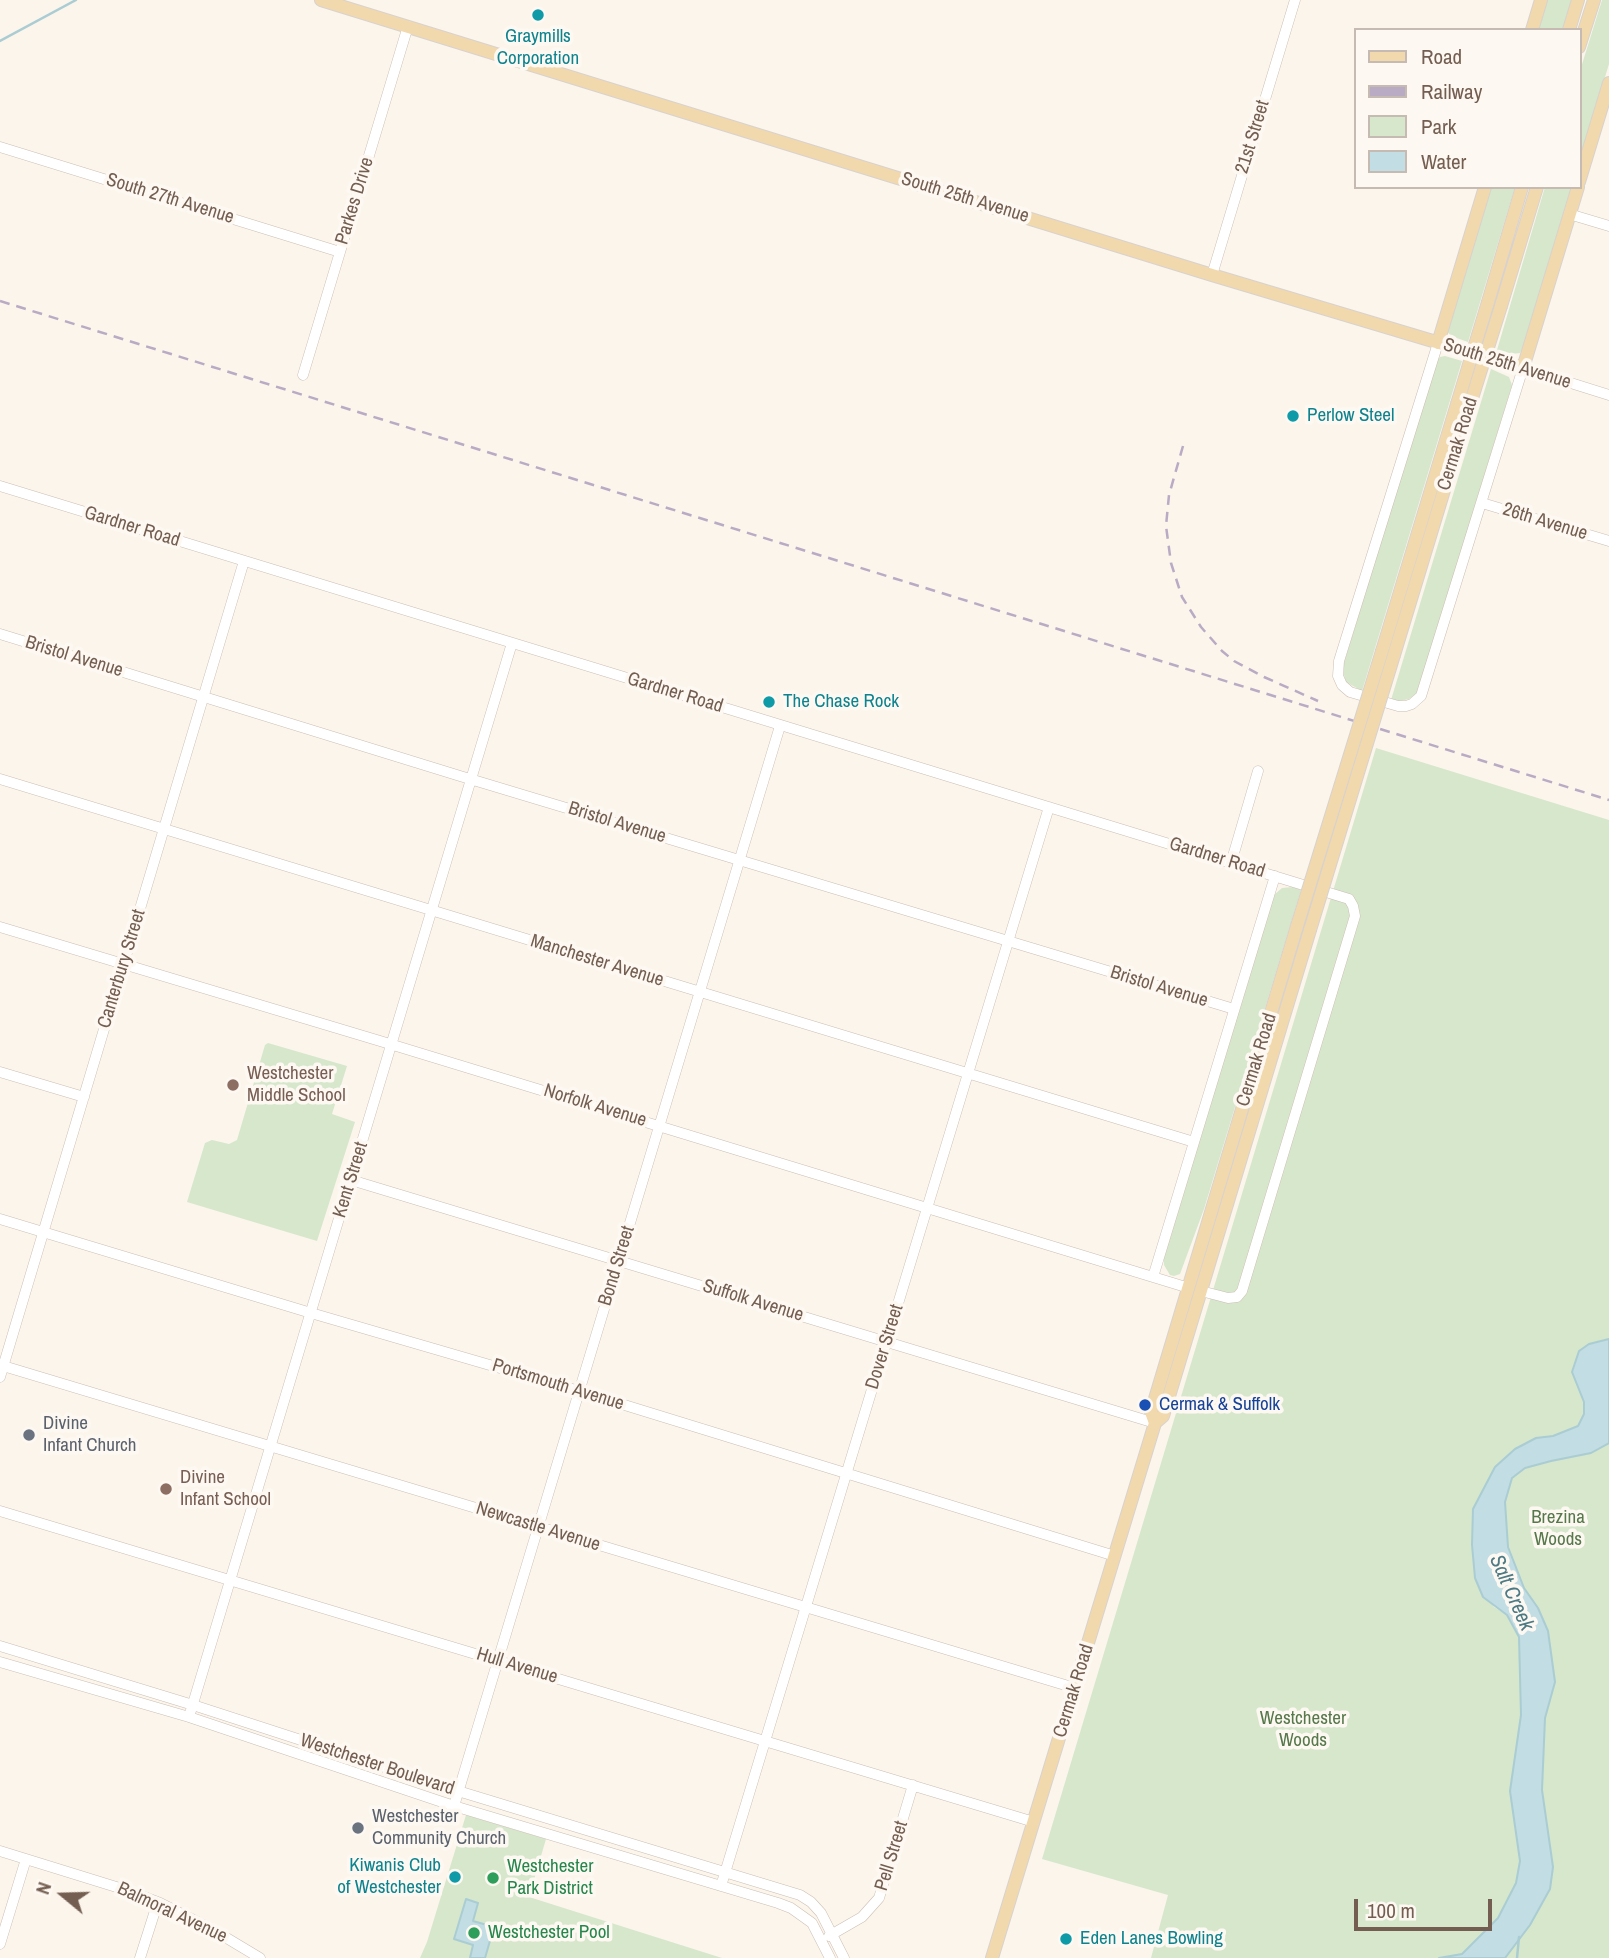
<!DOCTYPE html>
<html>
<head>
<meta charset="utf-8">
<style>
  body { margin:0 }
  #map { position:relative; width:1609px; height:1958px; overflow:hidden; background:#fbf5ec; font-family:"Archivo Narrow",sans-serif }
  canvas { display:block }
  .legend { position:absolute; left:1354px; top:28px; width:228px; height:161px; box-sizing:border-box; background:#fdf9f2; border:2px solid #c6bbb2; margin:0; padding:9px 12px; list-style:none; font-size:21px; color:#745e51 }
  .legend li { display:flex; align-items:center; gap:14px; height:35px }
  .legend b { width:35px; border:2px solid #c6bbb2 }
  .north { position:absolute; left:28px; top:1860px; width:70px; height:70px; -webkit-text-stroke:5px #fdf9f2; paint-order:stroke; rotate:289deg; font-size:19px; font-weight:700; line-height:28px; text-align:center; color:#745e51 }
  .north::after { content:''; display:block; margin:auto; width:24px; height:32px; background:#745e51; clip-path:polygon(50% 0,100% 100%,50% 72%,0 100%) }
  .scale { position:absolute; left:1354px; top:1899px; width:138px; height:32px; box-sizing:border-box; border:4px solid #745e51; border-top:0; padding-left:9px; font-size:21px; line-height:24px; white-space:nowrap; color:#745e51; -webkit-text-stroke:5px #fdf9f2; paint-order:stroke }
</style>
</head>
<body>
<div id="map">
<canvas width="1609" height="1958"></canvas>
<ul class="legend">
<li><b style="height:9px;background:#f1d9ad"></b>Road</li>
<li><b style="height:9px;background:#b9abc4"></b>Railway</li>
<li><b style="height:19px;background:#d6e7cc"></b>Park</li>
<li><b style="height:19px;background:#c2dde3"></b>Water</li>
</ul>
<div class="north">N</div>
<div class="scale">100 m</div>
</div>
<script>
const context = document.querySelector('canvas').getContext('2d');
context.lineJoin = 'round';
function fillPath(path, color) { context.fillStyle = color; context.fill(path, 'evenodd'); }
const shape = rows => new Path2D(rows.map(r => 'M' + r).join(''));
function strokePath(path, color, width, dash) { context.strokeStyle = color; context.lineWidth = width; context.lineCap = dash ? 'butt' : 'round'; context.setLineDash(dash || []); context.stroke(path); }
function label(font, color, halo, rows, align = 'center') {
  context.font = font + ' "Archivo Narrow",sans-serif'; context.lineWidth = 7; context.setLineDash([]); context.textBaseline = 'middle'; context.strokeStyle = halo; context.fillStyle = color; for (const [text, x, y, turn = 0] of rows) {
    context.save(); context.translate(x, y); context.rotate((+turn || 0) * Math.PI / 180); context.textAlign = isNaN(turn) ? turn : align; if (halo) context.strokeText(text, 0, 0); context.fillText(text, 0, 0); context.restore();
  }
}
fillPath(shape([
  [1546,0,1573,0,1564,30,1537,30],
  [1602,0,1609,0,1609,64,1579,162,1579,74],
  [1489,187,1515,187,1468,342,1451,336,1446,330],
  [1545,187,1572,187,1525,343,1520,353,1511,354,1497,350],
  [1445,356,1462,361,1362,691,1346,682,1344,675,1344,663,1436,362,1440,357],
  [1491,369,1509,377,1512,385,1420,685,1416,694,1409,699,1399,701,1391,700],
  [1376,748,1609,820,1609,1339,1589,1344,1572,1372,1584,1402,1584,1414,1578,1426,1553,1436,1536,1438,1495,1467,1473,1509,1472,1545,1475,1578,1494,1607,1507,1615,1519,1636,1521,1715,1510,1791,1520,1861,1516,1883,1498,1918,1462,1954,1439,1958,1151,1958,1168,1895,1042,1859],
  [1293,887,1301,890,1204,1209,1180,1274,1174,1276,1170,1275,1164,1265,1164,1258,1274,895,1282,888],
  [268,1043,347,1066,332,1114,355,1122,317,1241,187,1202,205,1143,212,1140,229,1144,237,1140,265,1045],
  [1609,1443,1609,1958,1505,1958,1530,1925,1550,1888,1553,1867,1542,1790,1545,1718,1555,1682,1538,1608,1524,1588,1508,1547,1505,1502,1512,1478,1525,1468,1551,1461,1591,1453],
  [466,1815,546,1839,529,1897,722,1958,420,1958,427,1942]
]), '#d6e7cc');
const water = shape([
  [1609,1339,1609,1443,1591,1453,1551,1461,1525,1468,1512,1478,1505,1502,1508,1547,1524,1588,1538,1608,1548,1631,1555,1682,1545,1718,1542,1790,1553,1867,1550,1889,1530,1925,1505,1958,1439,1958,1462,1954,1498,1918,1516,1883,1520,1861,1510,1791,1521,1715,1519,1637,1507,1615,1483,1597,1475,1578,1472,1545,1473,1509,1495,1467,1515,1449,1536,1438,1553,1436,1578,1426,1584,1414,1584,1402,1572,1372,1579,1351,1589,1344,1609,1339],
  [466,1899,478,1903,473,1921,494,1927,485,1958,470,1958,473,1945,454,1939,466,1899]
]);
fillPath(water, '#c2dde3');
strokePath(water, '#aaccd3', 2);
strokePath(shape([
  [0,41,76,0],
  [1517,1958,1519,1937]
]), '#aaccd3', 2.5);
const minor = shape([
  [0,147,340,252],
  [1569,214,1609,226],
  [1212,275,1295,0],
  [1438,343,1339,661,1338,676,1342,685,1350,692,1398,706,1406,706,1412,704,1421,696,1523,368,1609,395],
  [303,375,408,26],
  [0,486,1349,899,1353,906,1355,916,1242,1291,1237,1297,1228,1298,1201,1291],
  [1482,503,1609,541],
  [0,634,460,776,1234,1009],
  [0,779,1194,1142],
  [1231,863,1258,771],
  [0,927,380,1041,1189,1288],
  [0,1072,84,1097],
  [351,1180,1155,1423],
  [0,1219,311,1313,579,1391,1115,1556],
  [1153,1277,1275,876],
  [0,1365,1075,1688],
  [0,1377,244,561],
  [0,1511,1034,1822],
  [0,1646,193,1705,458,1791,800,1895,811,1902,821,1913,844,1958],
  [0,1662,189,1717,454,1806,778,1903,791,1908,812,1923,830,1958],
  [189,1717,512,643],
  [454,1806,780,726],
  [0,1851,126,1890,160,1903,215,1931,260,1958],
  [721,1886,1049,807],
  [829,1936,862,1917,879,1898,913,1785],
  [0,1944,26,1859],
  [140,1958,154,1914,160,1903]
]);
const major = shape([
  [321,0,1212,275,1523,368,1578,187],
  [1532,30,1541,0],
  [1569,30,1578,0],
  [1579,47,1594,0],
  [1579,182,1609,83],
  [1488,302,1522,187],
  [1501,306,1537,187],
  [1438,343,1485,187],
  [1382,651,1457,404],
  [1394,655,1469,408],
  [1155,1423,1151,1412,1297,926],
  [992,1958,1155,1423,1163,1416,1310,930]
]);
strokePath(minor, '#ccbeb3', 11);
strokePath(major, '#d8d2ce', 14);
strokePath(minor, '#fff', 10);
strokePath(major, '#f1d9ad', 12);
strokePath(shape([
  [0,301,1609,800],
  [1183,446,1169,495,1166,526,1171,563,1182,597,1201,627,1222,651,1234,661,1264,677,1318,701]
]), '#b9abc4', 2.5, [10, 7]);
const majorBridge = shape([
  [1457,404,1488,302],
  [1469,408,1501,306],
  [1297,926,1382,651],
  [1310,930,1394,655]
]);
strokePath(majorBridge, '#d8d2ce', 14, []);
strokePath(majorBridge, '#f1d9ad', 12);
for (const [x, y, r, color] of [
  [538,15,7,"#0f9aa8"],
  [1293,416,7,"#0f9aa8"],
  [769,702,7,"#0f9aa8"],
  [233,1085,7,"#8d6e63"],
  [1145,1405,7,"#1a4fb4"],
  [29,1435,7,"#6b7280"],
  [166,1489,7,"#8d6e63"],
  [358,1828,7,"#6b7280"],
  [455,1877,7,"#0f9aa8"],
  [493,1878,7,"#2e9e5b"],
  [474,1933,7,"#2e9e5b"],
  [1066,1939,7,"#0f9aa8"]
]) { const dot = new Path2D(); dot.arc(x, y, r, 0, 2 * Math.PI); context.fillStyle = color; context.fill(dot); strokePath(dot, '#fdf9f2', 2.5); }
label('19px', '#0d838f', '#fdf9f2', [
  ["Graymills",538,37,"center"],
  ["Corporation",538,59,"center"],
  ["Perlow Steel",1307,416],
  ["The Chase Rock",783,702],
  ["Kiwanis Club",441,1866,"right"],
  ["of Westchester",441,1888,"right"],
  ["Eden Lanes Bowling",1080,1939]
], 'left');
label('19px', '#745e51', '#fdf9f2', [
  ["21st Street",1253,137,-73],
  ["South 25th Avenue",965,198,17],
  ["South 27th Avenue",170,199,17],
  ["Parkes Drive",355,201,-73],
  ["South 25th Avenue",1507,364,17],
  ["Cermak Road",1458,444,-73],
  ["26th Avenue",1545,522,17],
  ["Gardner Road",132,527,17],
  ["Bristol Avenue",74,657,17],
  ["Gardner Road",675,693,17],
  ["Bristol Avenue",617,823,17],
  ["Gardner Road",1217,858,17],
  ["Manchester Avenue",597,961,17],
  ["Canterbury Street",122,969,-73],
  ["Bristol Avenue",1159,987,17],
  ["Cermak Road",1257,1060,-73],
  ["Norfolk Avenue",595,1106,17],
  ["Kent Street",351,1180,-73],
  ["Bond Street",617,1266,-73],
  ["Suffolk Avenue",753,1301,17],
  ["Dover Street",885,1347,-73],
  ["Portsmouth Avenue",558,1385,17],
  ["Newcastle Avenue",538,1527,17],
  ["Hull Avenue",517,1666,17],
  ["Cermak Road",1074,1691,-73],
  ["Westchester Boulevard",377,1765,18],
  ["Pell Street",892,1856,-73],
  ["Balmoral Avenue",172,1913,25]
]);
label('19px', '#785e54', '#fdf9f2', [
  ["Westchester",247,1074],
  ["Middle School",247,1096],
  ["Divine",180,1478],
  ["Infant School",180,1500]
], 'left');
label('19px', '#164399', '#fdf9f2', [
  ["Cermak & Suffolk",1159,1405]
], 'left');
label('19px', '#5b616d', '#fdf9f2', [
  ["Divine",43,1424],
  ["Infant Church",43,1446],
  ["Westchester",372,1817],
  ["Community Church",372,1839]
], 'left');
label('19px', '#56784b', '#fdf9f2', [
  ["Brezina",1558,1518],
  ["Woods",1558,1540],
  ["Westchester",1303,1719],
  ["Woods",1303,1741]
]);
label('19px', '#27864d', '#fdf9f2', [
  ["Westchester",507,1867],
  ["Park District",507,1889],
  ["Westchester Pool",488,1933]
], 'left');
label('italic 21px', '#4d7a84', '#fdf9f2', [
  ["Salt Creek",1511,1593,66]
]);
</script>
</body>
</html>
